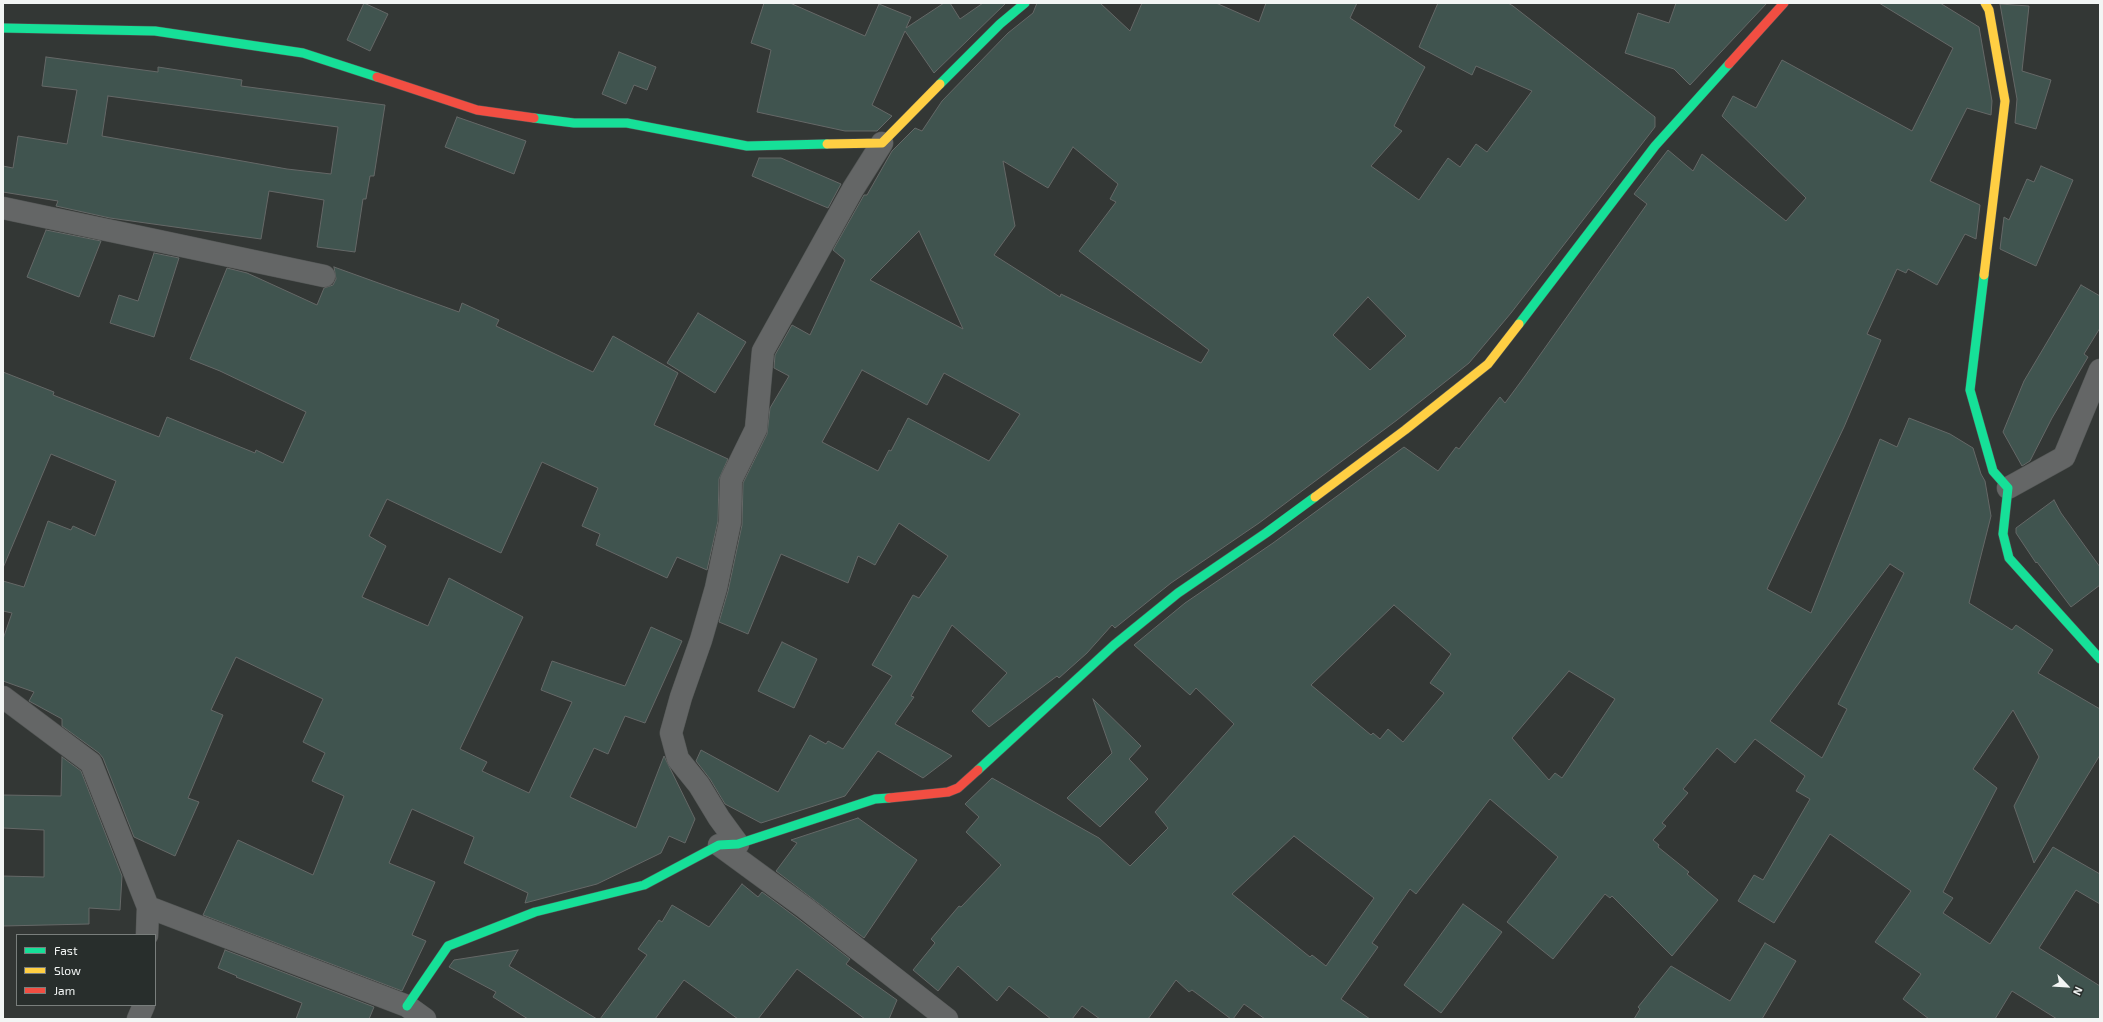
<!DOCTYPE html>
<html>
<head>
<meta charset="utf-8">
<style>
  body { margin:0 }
  #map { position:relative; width:2103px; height:1022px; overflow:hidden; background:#333735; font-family:"Exo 2",sans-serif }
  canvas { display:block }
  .frame { position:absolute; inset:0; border:4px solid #f2f5f4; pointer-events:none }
  .legend { position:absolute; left:16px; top:934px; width:140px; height:72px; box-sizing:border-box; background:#282e2c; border:1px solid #797e7c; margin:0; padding:5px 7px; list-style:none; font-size:12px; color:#f2f5f4 }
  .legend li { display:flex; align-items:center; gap:8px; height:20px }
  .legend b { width:20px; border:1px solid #797e7c }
  .north { position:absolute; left:2047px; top:966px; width:40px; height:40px; -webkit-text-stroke:3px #282e2c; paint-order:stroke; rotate:115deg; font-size:11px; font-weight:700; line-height:16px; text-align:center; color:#f2f5f4 }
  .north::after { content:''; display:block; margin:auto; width:14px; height:18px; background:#f2f5f4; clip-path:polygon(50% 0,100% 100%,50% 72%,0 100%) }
</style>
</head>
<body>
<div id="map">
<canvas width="2103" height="1022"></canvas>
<div class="frame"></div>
<ul class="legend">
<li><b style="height:5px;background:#16e098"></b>Fast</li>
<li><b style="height:5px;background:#ffcf43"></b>Slow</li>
<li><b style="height:5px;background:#f24e42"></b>Jam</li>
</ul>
<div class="north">N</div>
</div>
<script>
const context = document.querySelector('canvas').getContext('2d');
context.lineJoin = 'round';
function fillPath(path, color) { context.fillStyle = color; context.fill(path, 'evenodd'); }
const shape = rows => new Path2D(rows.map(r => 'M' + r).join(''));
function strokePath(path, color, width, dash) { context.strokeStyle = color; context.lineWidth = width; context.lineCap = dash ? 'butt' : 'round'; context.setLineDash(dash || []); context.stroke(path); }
const building = shape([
  [364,3,388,14,370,51,347,40,364,3],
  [764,3,790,3,865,36,879,4,911,17,906,28,944,3,950,3,960,19,983,3,1006,3,934,73,905,31,872,105,892,116,877,131,845,131,757,112,771,50,751,43,764,3],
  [1037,3,1100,3,1130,31,1142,3,1216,3,1259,22,1266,3,1357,3,1350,18,1425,67,1394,126,1402,131,1371,166,1419,200,1448,158,1460,167,1476,144,1487,152,1532,91,1476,66,1472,75,1419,47,1438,3,1508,3,1513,6,1655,117,1655,127,1511,313,1469,363,1397,420,1259,523,1171,583,1115,628,1112,625,1087,653,1059,678,1057,676,989,727,972,711,1007,673,952,625,911,696,914,697,895,724,952,756,923,778,878,751,845,796,761,823,725,804,710,779,696,761,701,750,778,792,810,735,826,744,828,741,843,749,892,676,872,665,913,595,919,598,948,556,899,523,875,565,858,556,848,583,781,554,748,634,719,622,728,591,742,525,743,483,767,434,770,408,789,376,774,368,775,355,792,325,810,335,845,260,833,250,864,195,867,195,892,151,915,128,922,131,942,101,1008,33,1033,13,1037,3],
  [1073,147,1118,184,1110,199,1116,202,1079,251,1209,350,1201,363,1061,294,1060,297,994,255,1015,226,1003,161,1048,188,1073,147],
  [919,231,963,329,870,280,919,231],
  [1368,297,1406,336,1370,370,1333,335,1368,297],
  [862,370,927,405,944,373,1020,414,989,461,908,418,891,451,889,450,878,471,822,442,862,370],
  [1676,3,1767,3,1690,85,1674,69,1625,53,1638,13,1669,23,1676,3],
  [1879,3,1940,3,1979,27,1992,101,1991,115,1967,108,1930,181,1980,205,1976,239,1965,234,1937,285,1908,269,1906,273,1897,269,1867,334,1881,340,1844,427,1767,589,1811,613,1880,439,1897,447,1909,418,1950,434,1973,448,1981,474,1985,481,1991,516,1969,603,2012,630,2016,625,2053,650,2038,673,2100,709,2100,755,2034,863,2014,806,2039,757,2013,710,1973,769,1997,788,1943,892,1953,898,1943,913,1990,944,2053,847,2100,874,2100,904,2076,890,2039,948,2100,986,2100,1019,2057,1019,2012,991,1995,1019,1929,1019,1903,999,1921,974,1875,942,1911,891,1830,834,1774,923,1738,901,1754,875,1763,880,1810,799,1796,791,1805,776,1755,739,1735,763,1717,748,1683,789,1688,793,1662,823,1666,826,1653,840,1659,845,1658,847,1689,872,1687,874,1718,900,1672,956,1612,896,1610,898,1605,894,1553,959,1507,922,1558,857,1490,799,1416,894,1410,889,1372,943,1378,947,1341,999,1370,1019,1265,1019,1244,1004,1233,1019,1231,1019,1192,990,1189,992,1176,980,1148,1019,1100,1019,1082,1006,1072,1019,1051,1019,1009,986,997,1001,958,966,938,991,913,970,935,943,931,939,959,906,961,907,1001,865,966,832,979,817,965,804,992,778,1099,838,1130,866,1168,828,1155,812,1234,724,1196,688,1190,695,1134,645,1185,603,1273,543,1404,447,1438,471,1456,447,1459,449,1500,397,1505,403,1525,376,1647,204,1634,194,1668,150,1693,171,1702,154,1786,221,1806,198,1722,116,1733,96,1756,108,1782,60,1912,131,1953,48,1879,3],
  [1890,564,1904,573,1838,704,1847,709,1822,758,1770,721,1890,564],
  [1394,605,1451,654,1430,683,1444,693,1403,742,1388,729,1380,739,1373,733,1371,735,1311,685,1394,605],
  [1569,671,1615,699,1562,778,1555,773,1549,780,1512,738,1569,671],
  [1294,836,1374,898,1326,966,1312,955,1310,957,1232,894,1294,836],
  [2000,4,2029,6,2022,71,2051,80,2036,129,2015,123,2017,99,2000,4],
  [619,52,656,67,647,90,634,85,626,104,602,94,619,52],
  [46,57,158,72,158,67,242,80,241,86,385,105,374,176,370,176,366,199,363,199,355,252,317,247,324,200,269,191,261,239,110,218,56,206,58,201,3,192,3,166,13,168,18,136,67,144,77,90,42,86,46,57],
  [108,96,338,127,331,174,287,169,102,136,108,96],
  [457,117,526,141,514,174,445,147,457,117],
  [759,158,781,158,841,184,828,208,752,176,759,158],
  [2041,166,2073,180,2036,266,2000,249,2004,217,2009,220,2027,179,2034,182,2041,166],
  [46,230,101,241,79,297,27,277,46,230],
  [154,253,179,258,154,337,110,323,119,295,138,301,154,253],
  [334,267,459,312,462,303,499,320,496,326,593,372,613,336,678,373,654,425,728,459,719,479,718,521,707,570,677,557,667,578,596,545,600,534,582,526,598,488,542,462,501,553,387,499,369,536,386,546,362,597,428,626,449,578,523,617,460,749,487,762,482,771,529,793,572,702,541,690,552,661,625,686,651,627,682,641,645,723,625,716,608,754,594,748,570,797,636,828,664,756,695,819,685,843,669,836,661,853,597,884,525,903,528,893,464,863,474,837,412,809,389,863,435,882,412,935,426,941,402,991,203,915,238,840,313,875,344,796,312,781,325,753,303,742,323,699,236,657,211,710,223,715,188,798,199,802,175,856,134,837,103,758,99,753,62,726,62,719,29,701,34,692,3,681,3,639,12,613,3,611,3,581,24,587,48,521,71,530,73,526,95,536,116,481,51,454,3,568,3,372,54,392,53,395,159,437,167,417,255,453,256,450,283,463,306,412,220,371,190,359,227,268,247,273,317,305,324,288,333,285,336,279,334,267],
  [2081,285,2100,296,2100,328,2084,354,2088,357,2052,418,2030,461,2022,466,2003,432,2024,381,2081,285],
  [698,313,746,342,715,393,667,363,698,313],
  [2054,500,2061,513,2100,567,2100,585,2071,607,2037,562,2036,563,2016,533,2016,528,2054,500],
  [782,642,817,659,794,708,758,691,782,642],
  [1093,699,1141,746,1129,759,1148,779,1100,827,1067,798,1112,753,1093,699],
  [62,757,81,771,122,876,120,910,89,908,89,924,3,926,3,876,44,877,44,830,3,828,3,795,61,796,62,757],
  [858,818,917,860,864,938,776,871,797,843,791,840,858,818],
  [742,884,758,897,762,892,797,918,850,959,846,964,897,1000,889,1019,865,1019,797,969,758,1019,738,1019,684,980,655,1019,600,1019,647,955,638,949,659,920,662,922,672,905,709,927,742,884],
  [1463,904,1502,932,1441,1013,1404,985,1463,904],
  [1765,943,1796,961,1762,1019,1634,1019,1640,1009,1638,1007,1671,966,1730,1001,1765,943],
  [225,950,374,1007,369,1019,296,1019,302,1003,236,977,237,976,218,968,225,950],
  [518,950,509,966,597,1019,528,1019,493,997,496,992,449,967,454,960,518,950]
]);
fillPath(building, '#40544f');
strokePath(building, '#656867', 1);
const street = shape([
  [3,208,324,276],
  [2008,488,2064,457,2100,370],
  [3,697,91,763,148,907,147,935],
  [738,844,719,818,699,785,678,759,671,733,681,697,701,640,716,588,730,522,731,480,756,429,763,351,853,189,882,143],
  [719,845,805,908,947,1019],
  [148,907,407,1006,425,1019],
  [138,1019,144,1005]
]);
const fast = shape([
  [3,28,155,31,303,53,377,77],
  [940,84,1000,24,1025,3],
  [534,118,574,123,627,123,747,146,827,144],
  [1984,275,1970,390,1993,471,2008,488,2003,534,2009,558,2100,659],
  [1519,324,1655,146,1729,64],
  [978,770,1114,645,1178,593,1266,533,1315,497],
  [407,1006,448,946,535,912,644,885,719,845,738,844,875,799,889,798]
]);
const slow = shape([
  [827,144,882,143,940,84],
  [1984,275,2005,101,1989,10,1985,3],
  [1315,497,1405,430,1488,364,1519,324]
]);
const jam = shape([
  [1729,64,1784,3],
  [377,77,477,110,534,118],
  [889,798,948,792,958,788,978,770]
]);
strokePath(street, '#535655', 23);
strokePath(fast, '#535655', 10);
strokePath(slow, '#535655', 10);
strokePath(jam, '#535655', 10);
strokePath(street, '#646666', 22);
strokePath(fast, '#16e098', 9);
strokePath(slow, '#ffcf43', 9);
strokePath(jam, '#f24e42', 9);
</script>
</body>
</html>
